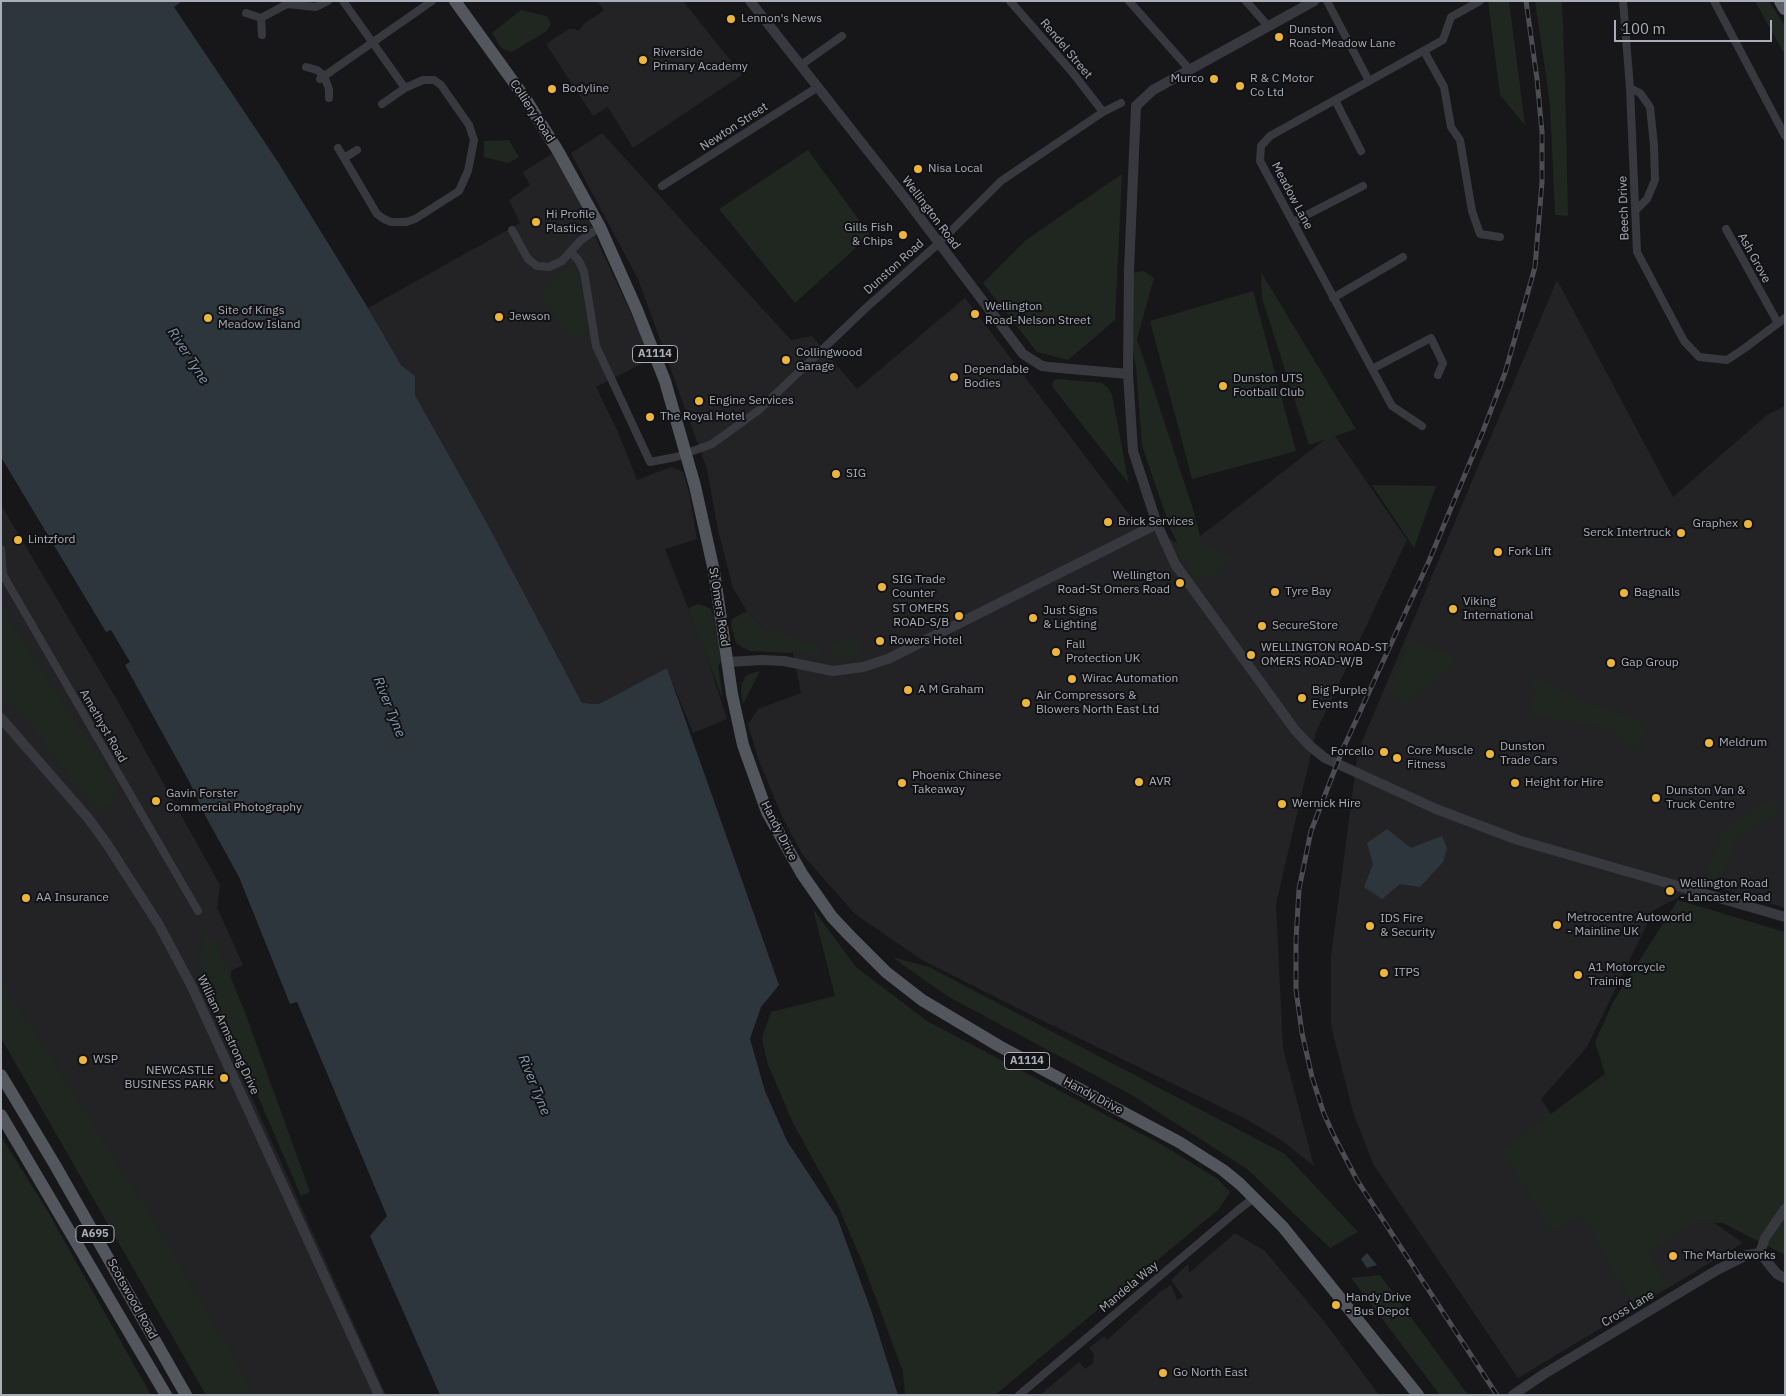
<!DOCTYPE html>
<html>
<head>
<meta charset="utf-8">
<style>
  body { margin:0 }
  #map { position:relative; width:1786px; height:1396px; overflow:hidden; background:#171719; font-family:"IBM Plex Sans",sans-serif }
  canvas { display:block }
  .frame { position:absolute; inset:0; border:2px solid #aaaeb8; pointer-events:none }
  .scale { position:absolute; left:1614px; top:20px; width:158px; height:22px; box-sizing:border-box; border:2px solid #aaaeb8; border-top:0; padding-left:6px; font-size:15px; line-height:18px; white-space:nowrap; color:#aaaeb8; -webkit-text-stroke:4px #121214; paint-order:stroke }
</style>
</head>
<body>
<div id="map">
<canvas width="1786" height="1396"></canvas>
<div class="frame"></div>
<div class="scale">100 m</div>
</div>
<script>
const context = document.querySelector('canvas').getContext('2d');
context.lineJoin = 'round';
function fillPath(path, color) { context.fillStyle = color; context.fill(path, 'evenodd'); }
const shape = rows => new Path2D(rows.map(r => 'M' + r).join(''));
function strokePath(path, color, width, dash) { context.strokeStyle = color; context.lineWidth = width; context.lineCap = dash ? 'butt' : 'round'; context.setLineDash(dash || []); context.stroke(path); }
function label(font, color, halo, rows, align = 'center') {
  context.font = font + ' "IBM Plex Sans",sans-serif'; context.lineWidth = 4; context.setLineDash([]); context.textBaseline = 'middle'; context.strokeStyle = halo; context.fillStyle = color; for (const [text, x, y, turn = 0] of rows) {
    context.save(); context.translate(x, y); context.rotate((+turn || 0) * Math.PI / 180); context.textAlign = isNaN(turn) ? turn : align; if (halo) context.strokeText(text, 0, 0); context.fillText(text, 0, 0); context.restore();
  }
}
fillPath(shape([
  [597,1,683,1,742,75,633,148,608,107,593,116,546,44,569,29,575,29,578,31,584,24,604,10],
  [602,133,791,340,812,336,857,389,965,298,1129,514,1185,548,1333,433,1407,540,1316,732,1276,904,1283,1048,1314,1166,1281,1140,1248,1120,1029,1014,922,960,855,914,802,854,782,816,759,761,748,724,758,709,801,693,792,649,767,632,747,611,733,588,718,530,707,469,638,279,571,153],
  [556,151,585,209,599,245,643,339,649,360,596,387,618,432,637,480,671,467,683,472,689,492,697,539,665,549,705,651,727,719,693,733,667,669,599,704,582,703,487,523,415,395,415,376,401,365,368,308,520,223,509,200,530,185,523,172],
  [1557,280,1673,497,1767,415,1785,406,1785,908,1705,884,1654,910,1587,1047,1541,1099,1560,1127,1699,1212,1743,1243,1518,1378,1373,1164,1353,1112,1331,1026,1331,956,1358,751],
  [1,505,116,698,220,885,217,907,243,965,231,971,225,1038,386,1395,245,1395,1,986],
  [1235,1233,1265,1251,1327,1325,1379,1395,1040,1395,1079,1362,1085,1369,1093,1363,1094,1354,1089,1348,1104,1336,1107,1340,1161,1291,1171,1285,1177,1300,1183,1297,1171,1280,1188,1264,1189,1273]
]), '#232326');
fillPath(shape([
  [1488,1,1509,1,1525,125,1500,95],
  [1535,1,1562,1,1565,80,1568,216,1555,215,1550,104],
  [1755,1,1769,1,1785,26,1785,55],
  [521,10,547,16,551,24,547,31,512,52,501,48,492,33],
  [509,140,519,157,508,163,484,157,484,141],
  [808,150,870,235,795,303,719,209],
  [1122,174,1115,320,1068,360,1037,352,983,283,1026,240],
  [570,267,578,271,589,332,573,342,540,293,547,284],
  [1144,271,1154,278,1137,339,1193,509,1202,544,1232,557,1217,574,1195,579,1171,530,1142,446,1136,367,1131,338,1132,273],
  [1261,272,1356,429,1309,445,1262,298],
  [1253,291,1296,451,1192,479,1150,321],
  [1059,379,1102,383,1108,388,1112,395,1129,484,1054,389,1052,384,1054,380],
  [1372,485,1436,486,1414,548],
  [698,604,705,606,711,609,714,617,721,661,718,666,723,698,722,697,688,608],
  [1,608,118,786,110,806,100,809,92,804,83,794,29,722,1,696],
  [747,611,767,632,775,630,798,642,813,644,822,649,820,657,803,654,793,650,791,653,750,651,742,647,736,643,731,625,732,619],
  [851,636,860,643,861,655,834,659,831,646],
  [1411,639,1458,659,1407,706,1389,690],
  [760,671,743,704,741,690,742,683,746,676,752,673],
  [1527,675,1589,703,1649,723,1636,754,1613,730,1531,715,1535,689],
  [1774,798,1777,806,1776,812,1772,817,1751,829,1734,843,1720,884,1704,880,1723,829],
  [1678,900,1785,932,1785,1255,1723,1223,1695,1222,1648,1252,1667,1285,1635,1306,1582,1216,1552,1233,1502,1150,1605,1074,1595,1042,1613,1002],
  [813,909,856,967,927,1021,1159,1143,1218,1179,1230,1192,1219,1209,995,1395,905,1395,903,1372,865,1269,837,1203,793,1123,767,1062,762,1038,771,1012,835,996],
  [206,935,217,943,246,1015,310,1192,301,1196,199,960],
  [892,957,929,967,1285,1154,1358,1232,1330,1248,1247,1169,1130,1094,947,996],
  [1,980,145,1207,255,1395,206,1395,1,1038],
  [1,1136,47,1210,151,1395,1,1395],
  [1380,1275,1468,1395,1440,1395,1351,1278]
]), '#1f2720');
fillPath(shape([
  [1,1,182,1,174,7,278,162,368,308,401,365,415,376,415,395,487,523,582,703,599,704,667,668,779,985,761,1007,750,1039,765,1091,787,1141,837,1217,871,1310,898,1395,440,1395,370,1236,387,1216,297,1002,290,1004,239,877,206,817,190,783,125,665,130,662,111,630,106,632,1,457],
  [1387,829,1411,848,1442,836,1447,848,1443,862,1420,887,1400,884,1382,899,1364,887,1373,864,1367,843],
  [1367,1253,1377,1265,1367,1268,1361,1259]
]), '#2d353d');
strokePath(shape([
  [343,1,405,88],
  [1010,1,1073,73,1103,112],
  [1129,1,1190,70],
  [1246,1,1268,26],
  [1327,1,1369,81],
  [1623,1,1630,88,1637,252,1684,341,1699,357,1727,360,1745,348,1785,318],
  [1714,1,1785,136],
  [246,13,261,18,287,4,316,7,328,1],
  [261,18,262,35],
  [1424,51,1444,87,1451,127,1460,140,1472,211,1480,234,1500,237],
  [801,65,842,36],
  [306,67,317,70,324,76,329,89,329,98],
  [320,79,432,1],
  [1630,88,1640,93,1650,107,1654,145,1655,180,1647,199,1636,210],
  [1335,100,1361,151],
  [338,148,377,214,384,219,391,222,406,222,415,219,459,191,468,171,474,140,469,125,441,85,434,80,423,80,405,88,382,104],
  [344,158,357,150],
  [662,186,818,87],
  [1293,222,1363,186],
  [1726,229,1778,323],
  [512,230,528,259,537,266,549,267,562,261,580,241,600,227],
  [571,252,579,261,584,272,596,346,650,462,676,457,712,444,759,410,867,307,939,243,1001,181,1103,112,1121,103],
  [1333,298,1403,257],
  [1372,369,1431,338,1443,363,1438,375],
  [1422,426,1392,406,1260,161,1261,146,1270,136,1443,40,1451,17,1480,1],
  [1,549,3,575,198,911],
  [1019,1395,1237,1211,1255,1197]
]), '#38393e', 8);
strokePath(shape([
  [750,1,905,198,1023,354,1042,366,1049,367,1128,374],
  [1314,1,1153,90,1136,106,1129,270,1128,374,1133,451,1157,524,1175,564,1295,730,1310,746,1325,758,1436,809,1518,840,1785,917],
  [727,662,762,660,784,661,833,671,863,667,888,659,1157,524],
  [1,718,88,818,107,844,159,925,192,987,379,1395],
  [1760,1253,1765,1238,1785,1209],
  [1513,1395,1544,1374,1717,1270,1747,1255,1760,1253,1777,1274,1785,1278]
]), '#38393e', 10);
strokePath(shape([
  [455,1,525,98,558,151,600,227,637,310,665,381,695,486,714,571,732,694,743,745,767,812,802,874,832,917,850,936,886,972,922,1000,999,1046,1179,1142,1223,1170,1240,1184,1283,1227,1418,1395],
  [1,1075,55,1165,186,1395],
  [1,1115,166,1395]
]), '#54565d', 12);
strokePath(shape([
  [1781,1,1785,8]
]), '#5c5e66', 14);
const rail = shape([
  [1497,1395,1357,1180,1334,1136,1324,1114,1312,1077,1302,1033,1296,990,1296,940,1299,889,1311,831,1342,751,1429,561,1483,431,1505,373,1535,267,1542,182,1542,132,1537,79,1526,1]
]);
strokePath(rail, '#4b4d53', 5);
strokePath(rail, '#121214', 3, [9]);
for (const [x, y, r, color] of [
  [731,19,5,"#ecb63d"],
  [1279,37,5,"#ecb63d"],
  [643,60,5,"#ecb63d"],
  [1214,79,5,"#ecb63d"],
  [1240,86,5,"#ecb63d"],
  [552,89,5,"#ecb63d"],
  [918,169,5,"#ecb63d"],
  [536,222,5,"#ecb63d"],
  [903,235,5,"#ecb63d"],
  [975,314,5,"#ecb63d"],
  [499,317,5,"#ecb63d"],
  [208,318,5,"#ecb63d"],
  [786,360,5,"#ecb63d"],
  [954,377,5,"#ecb63d"],
  [1223,386,5,"#ecb63d"],
  [699,401,5,"#ecb63d"],
  [650,417,5,"#ecb63d"],
  [836,474,5,"#ecb63d"],
  [1108,522,5,"#ecb63d"],
  [1748,524,5,"#ecb63d"],
  [1681,533,5,"#ecb63d"],
  [18,540,5,"#ecb63d"],
  [1498,552,5,"#ecb63d"],
  [1180,583,5,"#ecb63d"],
  [882,587,5,"#ecb63d"],
  [1275,592,5,"#ecb63d"],
  [1624,593,5,"#ecb63d"],
  [1453,609,5,"#ecb63d"],
  [959,616,5,"#ecb63d"],
  [1033,618,5,"#ecb63d"],
  [1262,626,5,"#ecb63d"],
  [880,641,5,"#ecb63d"],
  [1056,652,5,"#ecb63d"],
  [1251,655,5,"#ecb63d"],
  [1611,663,5,"#ecb63d"],
  [1072,679,5,"#ecb63d"],
  [908,690,5,"#ecb63d"],
  [1302,698,5,"#ecb63d"],
  [1026,703,5,"#ecb63d"],
  [1709,743,5,"#ecb63d"],
  [1384,752,5,"#ecb63d"],
  [1490,754,5,"#ecb63d"],
  [1397,758,5,"#ecb63d"],
  [1139,782,5,"#ecb63d"],
  [902,783,5,"#ecb63d"],
  [1515,783,5,"#ecb63d"],
  [1656,798,5,"#ecb63d"],
  [156,801,5,"#ecb63d"],
  [1282,804,5,"#ecb63d"],
  [1670,891,5,"#ecb63d"],
  [26,898,5,"#ecb63d"],
  [1557,925,5,"#ecb63d"],
  [1370,926,5,"#ecb63d"],
  [1384,973,5,"#ecb63d"],
  [1578,975,5,"#ecb63d"],
  [83,1060,5,"#ecb63d"],
  [224,1078,5,"#ecb63d"],
  [1673,1256,5,"#ecb63d"],
  [1336,1305,5,"#ecb63d"],
  [1163,1373,5,"#ecb63d"]
]) { const dot = new Path2D(); dot.arc(x, y, r, 0, 2 * Math.PI); context.fillStyle = color; context.fill(dot); strokePath(dot, '#121214', 2); }
for (const [x, y, w] of [
  [655,354,45],
  [1027,1061,45],
  [95,1234,38]
]) { const box = new Path2D(); box.roundRect(x - w / 2, y - 8.5, w, 17, 4); context.fillStyle = '#121214'; context.fill(box); strokePath(box, '#aaaeb8', 1); }
label('bold 11px', '#aaaeb8', null, [
  ["A1114",655,354],
  ["A1114",1027,1061],
  ["A695",95,1234]
]);
label('12px', '#aaaeb8', '#121214', [
  ["Lennon's News",741,19],
  ["Dunston",1289,30],
  ["Road-Meadow Lane",1289,44],
  ["Riverside",653,53],
  ["Primary Academy",653,67],
  ["Murco",1204,79,"right"],
  ["R & C Motor",1250,79],
  ["Co Ltd",1250,93],
  ["Bodyline",562,89],
  ["Nisa Local",928,169],
  ["Hi Profile",546,215],
  ["Plastics",546,229],
  ["Gills Fish",893,228,"right"],
  ["& Chips",893,242,"right"],
  ["Wellington",985,307],
  ["Road-Nelson Street",985,321],
  ["Site of Kings",218,311],
  ["Meadow Island",218,325],
  ["Jewson",509,317],
  ["Collingwood",796,353],
  ["Garage",796,367],
  ["Dependable",964,370],
  ["Bodies",964,384],
  ["Dunston UTS",1233,379],
  ["Football Club",1233,393],
  ["Engine Services",709,401],
  ["The Royal Hotel",660,417],
  ["SIG",846,474],
  ["Brick Services",1118,522],
  ["Graphex",1738,524,"right"],
  ["Serck Intertruck",1671,533,"right"],
  ["Lintzford",28,540],
  ["Fork Lift",1508,552],
  ["Wellington",1170,576,"right"],
  ["Road-St Omers Road",1170,590,"right"],
  ["SIG Trade",892,580],
  ["Counter",892,594],
  ["Tyre Bay",1285,592],
  ["Bagnalls",1634,593],
  ["Viking",1463,602],
  ["International",1463,616],
  ["ST OMERS",949,609,"right"],
  ["ROAD-S/B",949,623,"right"],
  ["Just Signs",1043,611],
  ["& Lighting",1043,625],
  ["SecureStore",1272,626],
  ["Rowers Hotel",890,641],
  ["Fall",1066,645],
  ["Protection UK",1066,659],
  ["WELLINGTON ROAD-ST",1261,648],
  ["OMERS ROAD-W/B",1261,662],
  ["Gap Group",1621,663],
  ["Wirac Automation",1082,679],
  ["A M Graham",918,690],
  ["Big Purple",1312,691],
  ["Events",1312,705],
  ["Air Compressors &",1036,696],
  ["Blowers North East Ltd",1036,710],
  ["Meldrum",1719,743],
  ["Dunston",1500,747],
  ["Trade Cars",1500,761],
  ["Core Muscle",1407,751],
  ["Fitness",1407,765],
  ["Forcello",1374,752,"right"],
  ["Phoenix Chinese",912,776],
  ["Takeaway",912,790],
  ["AVR",1149,782],
  ["Height for Hire",1525,783],
  ["Dunston Van &",1666,791],
  ["Truck Centre",1666,805],
  ["Gavin Forster",166,794],
  ["Commercial Photography",166,808],
  ["Wernick Hire",1292,804],
  ["Wellington Road",1680,884],
  ["- Lancaster Road",1680,898],
  ["AA Insurance",36,898],
  ["Metrocentre Autoworld",1567,918],
  ["- Mainline UK",1567,932],
  ["IDS Fire",1380,919],
  ["& Security",1380,933],
  ["A1 Motorcycle",1588,968],
  ["Training",1588,982],
  ["ITPS",1394,973],
  ["WSP",93,1060],
  ["NEWCASTLE",214,1071,"right"],
  ["BUSINESS PARK",214,1085,"right"],
  ["The Marbleworks",1683,1256],
  ["Handy Drive",1346,1298],
  ["- Bus Depot",1346,1312],
  ["Go North East",1173,1373]
], 'left');
label('12px', '#aaaeb8', '#121214', [
  ["Rendel Street",1066,49,50],
  ["Colliery Road",532,111,57],
  ["Newton Street",734,127,-33],
  ["Meadow Lane",1292,196,62],
  ["Beech Drive",1624,208,-92],
  ["Wellington Road",931,213,53],
  ["Ash Grove",1754,258,61],
  ["Dunston Road",894,267,-42],
  ["St Omers Road",719,607,81],
  ["Amethyst Road",103,726,60],
  ["Handy Drive",779,831,63],
  ["William Armstrong Drive",228,1035,65],
  ["Handy Drive",1093,1096,28],
  ["Mandela Way",1129,1287,-40],
  ["Scotswood Road",132,1299,61],
  ["Cross Lane",1628,1309,-31]
]);
label('italic 14px', '#829ab2', '#121214', [
  ["River Tyne",188,356,57],
  ["River Tyne",389,707,68],
  ["River Tyne",534,1085,68]
]);
</script>
</body>
</html>
